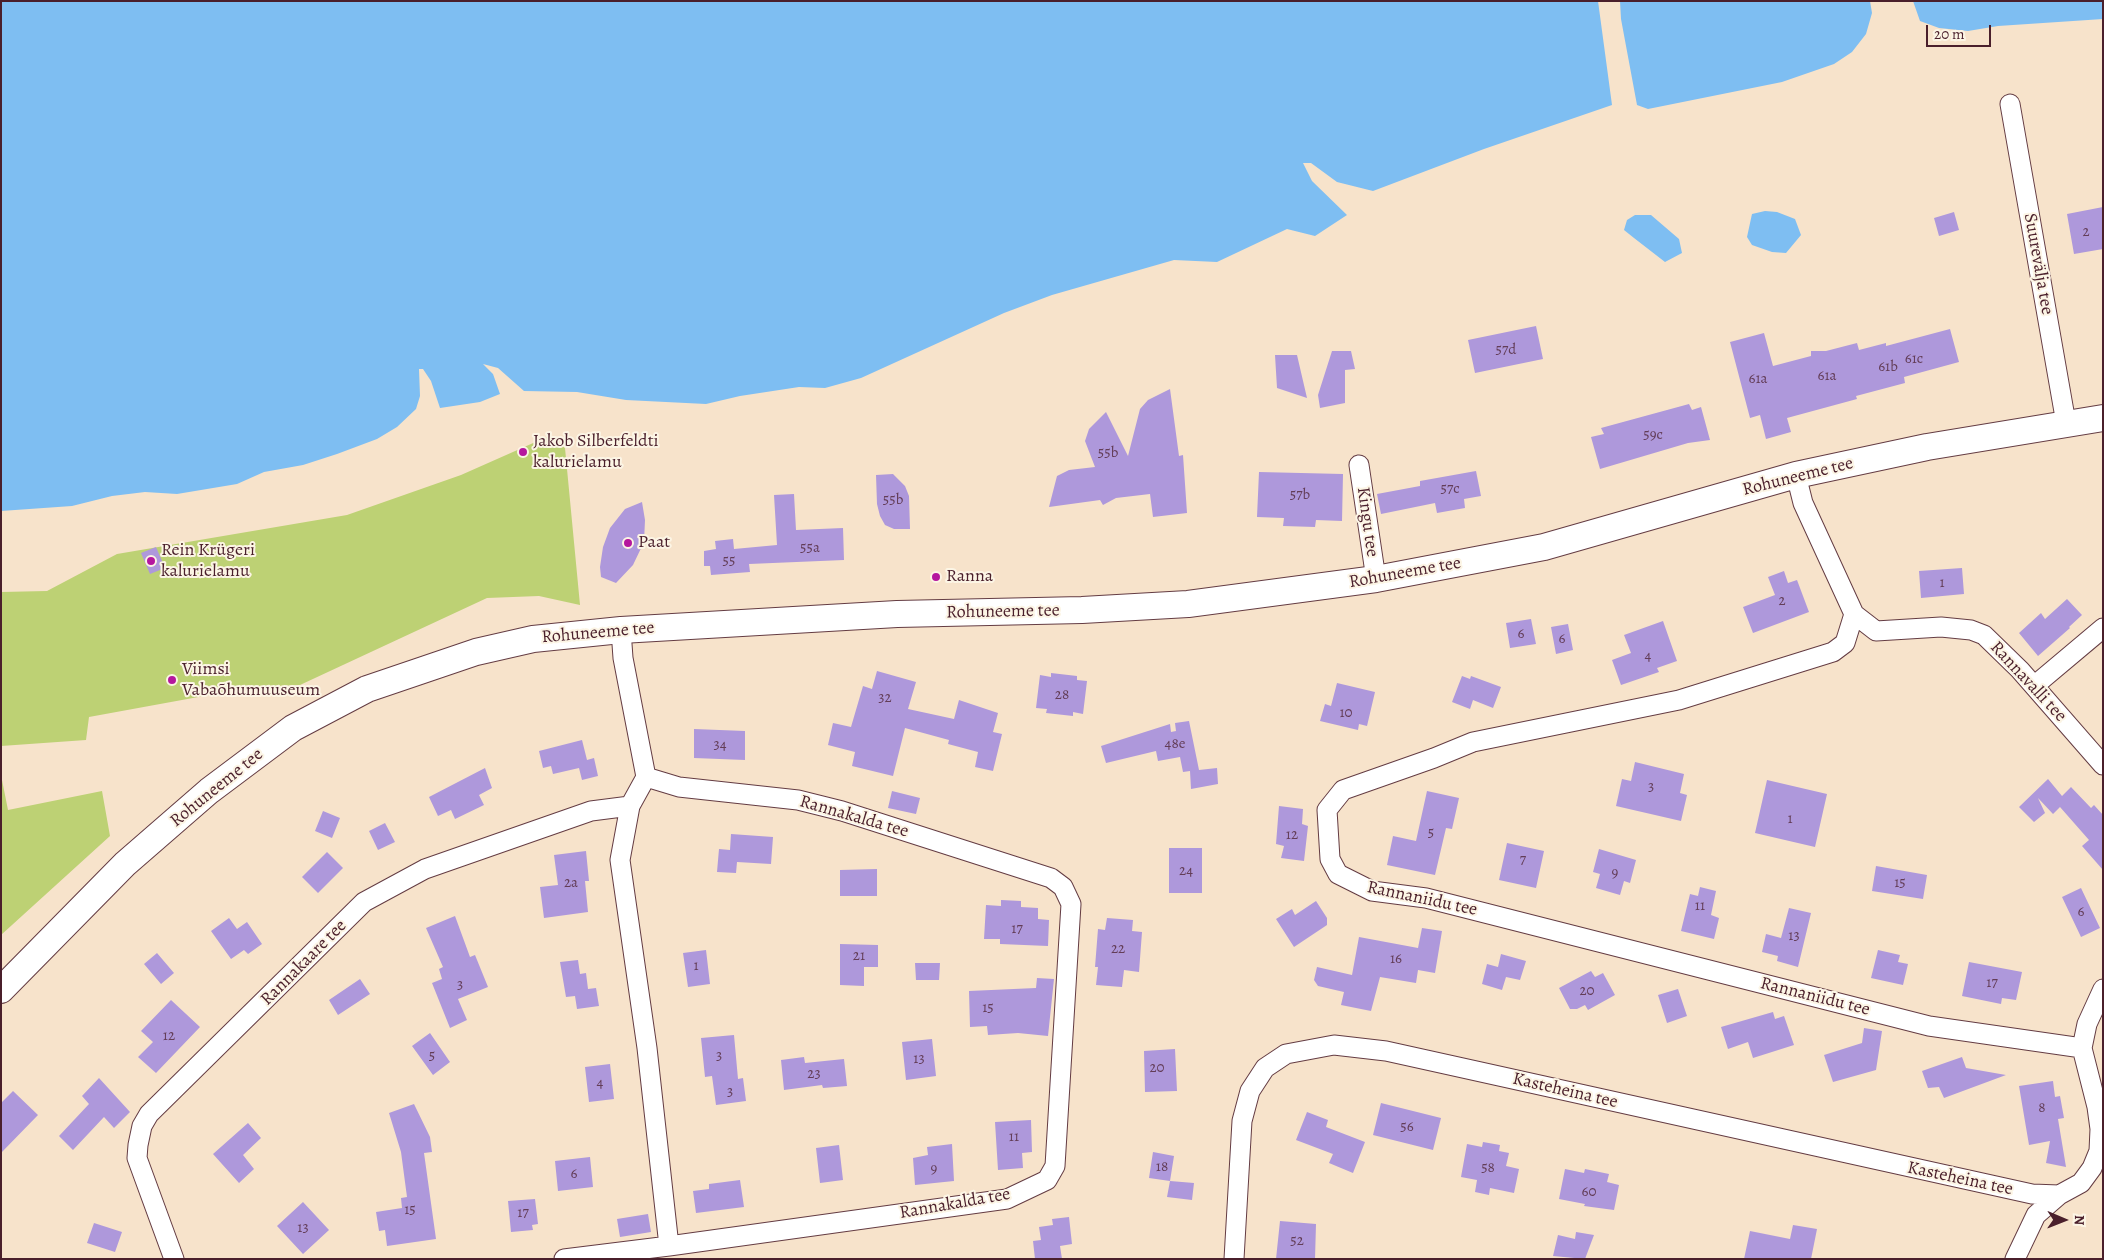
<!DOCTYPE html>
<html>
<head>
<meta charset="utf-8">
<style>
  body { margin:0 }
  #map { position:relative; width:2104px; height:1260px; overflow:hidden; background:#f7e3cb; font-family:Alegreya,serif }
  canvas { display:block }
  .frame { position:absolute; inset:0; border:2px solid #4a1f2b; pointer-events:none }
  .north { position:absolute; left:2039px; top:1195px; width:50px; height:50px; -webkit-text-stroke:4px #fcf5e5; paint-order:stroke; rotate:91deg; font-size:14px; font-weight:700; line-height:20px; text-align:center; color:#4a1f2b }
  .north::after { content:''; display:block; margin:auto; width:18px; height:22px; background:#4a1f2b; clip-path:polygon(50% 0,100% 100%,50% 72%,0 100%) }
  .scale { position:absolute; left:1926px; top:25px; width:65px; height:22px; box-sizing:border-box; border:2px solid #4a1f2b; border-top:0; padding-left:6px; font-size:15px; line-height:18px; white-space:nowrap; color:#4a1f2b; -webkit-text-stroke:4px #fcf5e5; paint-order:stroke }
</style>
</head>
<body>
<div id="map">
<canvas width="2104" height="1260"></canvas>
<div class="frame"></div>
<div class="north">N</div>
<div class="scale">20 m</div>
</div>
<script>
const context = document.querySelector('canvas').getContext('2d');
context.lineJoin = 'round';
function fillPath(path, color) { context.fillStyle = color; context.fill(path, 'evenodd'); }
const shape = rows => new Path2D(rows.map(r => 'M' + r).join(''));
function strokePath(path, color, width, dash) { context.strokeStyle = color; context.lineWidth = width; context.lineCap = dash ? 'butt' : 'round'; context.setLineDash(dash || []); context.stroke(path); }
function label(font, color, halo, rows, align = 'center') {
  context.font = font + ' Alegreya,serif'; context.lineWidth = 4; context.setLineDash([]); context.textBaseline = 'middle'; context.strokeStyle = halo; context.fillStyle = color; for (const [text, x, y, turn = 0] of rows) {
    context.save(); context.translate(x, y); context.rotate((+turn || 0) * Math.PI / 180); context.textAlign = isNaN(turn) ? turn : align; if (halo) context.strokeText(text, 0, 0); context.fillText(text, 0, 0); context.restore();
  }
}
fillPath(shape([
  [549,436,565,448,580,605,539,596,487,598,300,685,253,687,89,717,86,740,1,746,1,592,47,591,117,554,347,515,461,475],
  [1,775,8,810,102,791,110,836,1,935]
]), '#bdd174');
fillPath(shape([
  [1,1,1598,1,1612,105,1484,149,1373,191,1337,182,1311,163,1303,163,1312,181,1347,215,1315,236,1287,229,1217,262,1174,260,1052,295,1004,313,861,378,825,388,799,387,740,396,706,404,626,400,577,392,524,391,498,368,483,364,493,374,500,394,480,402,440,408,431,381,423,369,419,369,420,396,416,409,397,427,377,439,337,454,303,465,264,472,237,484,177,494,145,492,112,496,72,506,1,511],
  [1620,1,1870,1,1872,13,1866,34,1852,52,1834,64,1782,82,1648,109,1637,105,1621,19],
  [1913,1,2103,1,2103,19,1998,26,1968,31,1939,28,1920,21],
  [1765,211,1777,212,1795,219,1801,235,1786,253,1772,252,1752,245,1747,237,1752,214],
  [1635,215,1651,215,1679,239,1682,253,1665,262,1634,238,1624,230,1627,220]
]), '#7ebef2');
fillPath(shape([
  [2103,207,2103,249,2074,254,2067,214],
  [1954,212,1959,230,1939,236,1934,218],
  [1536,326,1543,359,1475,373,1468,340],
  [1950,329,1959,362,1904,377,1905,383,1856,396,1857,399,1787,418,1791,432,1766,439,1760,415,1750,418,1730,342,1764,333,1773,366,1811,356,1811,351,1826,351,1857,343,1859,350,1886,343,1886,346],
  [1332,351,1351,351,1355,369,1345,370,1345,403,1320,408,1318,395],
  [1275,355,1297,355,1307,398,1277,388],
  [1170,389,1179,456,1183,455,1187,513,1153,517,1150,494,1116,498,1103,505,1100,500,1049,507,1057,476,1069,470,1095,467,1085,441,1089,429,1106,412,1128,456,1140,409,1148,400],
  [1689,404,1692,410,1701,407,1710,440,1688,443,1600,469,1591,437,1604,434,1601,428],
  [1476,471,1481,496,1464,499,1465,508,1437,513,1435,503,1381,514,1377,494,1420,486,1420,481],
  [1259,472,1343,474,1342,521,1316,520,1315,527,1283,526,1284,518,1257,517],
  [893,474,905,486,909,496,910,529,894,529,885,525,880,516,877,504,876,475],
  [794,494,796,530,843,528,844,560,749,564,750,572,711,575,710,566,704,566,704,551,716,549,715,541,733,539,734,549,777,545,774,495],
  [642,502,645,520,644,542,633,565,616,583,601,577,600,567,603,547,610,528,625,509],
  [156,547,165,568,150,574,141,553],
  [1962,568,1964,594,1921,598,1919,571],
  [1784,571,1788,583,1797,580,1809,612,1753,633,1743,607,1775,595,1768,577],
  [2067,599,2082,615,2069,627,2070,628,2038,656,2019,633,2041,613,2045,619],
  [1531,619,1536,644,1510,648,1506,623],
  [1663,621,1677,661,1657,668,1659,672,1621,685,1612,660,1631,653,1624,635],
  [1568,624,1573,650,1556,654,1551,627],
  [877,671,916,682,908,709,954,719,959,700,998,713,993,732,1002,734,993,771,975,767,978,752,948,744,949,740,905,728,893,776,852,766,855,752,828,745,833,723,851,727,863,686,872,689],
  [1051,673,1077,676,1077,680,1087,681,1083,714,1073,712,1073,716,1046,713,1047,709,1036,708,1040,675,1051,677],
  [1462,676,1470,679,1471,676,1501,687,1493,708,1473,700,1470,709,1452,702],
  [1337,683,1375,692,1367,726,1359,724,1358,730,1320,721,1325,704,1331,706],
  [1189,721,1199,770,1217,768,1218,784,1191,789,1190,771,1183,772,1180,757,1158,761,1156,751,1106,763,1101,746,1170,724,1171,732,1176,731,1175,723],
  [694,729,745,731,745,760,694,758],
  [582,740,587,760,594,758,598,776,582,780,579,768,553,774,551,766,543,768,539,751],
  [1635,762,1684,774,1680,793,1687,795,1681,821,1616,806,1622,779,1631,781],
  [485,768,492,788,479,795,484,805,455,819,451,810,438,816,429,797],
  [2048,779,2062,796,2071,787,2091,808,2094,805,2103,815,2103,870,2082,846,2089,840,2060,807,2053,814,2038,798,2045,813,2034,822,2019,807],
  [1767,780,1827,794,1815,847,1755,833],
  [892,791,920,798,916,814,888,808],
  [1427,791,1459,798,1452,829,1446,828,1435,875,1387,865,1393,836,1416,841],
  [1279,806,1303,809,1302,824,1308,826,1304,861,1281,858,1284,846,1276,844],
  [323,811,340,818,332,838,315,831],
  [385,823,395,842,378,850,369,831],
  [731,834,773,837,771,864,737,862,736,873,717,872,719,849,730,850],
  [1507,843,1544,851,1536,888,1499,880],
  [1169,848,1202,848,1202,893,1169,893],
  [1599,849,1636,860,1630,883,1624,881,1620,895,1596,888,1600,874,1593,872],
  [586,851,589,881,585,881,588,912,544,918,540,887,558,885,554,855],
  [327,852,343,868,318,893,302,877],
  [1876,866,1927,875,1923,899,1872,891],
  [877,869,877,896,840,896,840,870],
  [1700,887,1716,891,1711,915,1719,918,1714,939,1681,931,1690,894,1698,896],
  [2081,888,2100,928,2081,937,2062,897],
  [1001,900,1021,901,1021,907,1038,908,1038,919,1049,920,1048,946,1000,944,1000,939,984,939,986,905,1001,906],
  [1316,901,1327,918,1327,925,1294,947,1276,919,1292,909,1295,915],
  [1789,908,1811,913,1798,967,1777,961,1778,956,1762,952,1766,934,1781,938],
  [455,916,470,957,475,955,488,987,458,999,467,1020,450,1028,432,983,442,979,439,969,443,967,426,928],
  [229,918,237,929,247,922,262,944,248,954,244,950,231,959,211,931],
  [1107,918,1133,920,1132,931,1142,932,1139,972,1124,970,1122,987,1096,985,1098,967,1095,967,1098,929,1105,930],
  [1422,928,1442,931,1435,973,1418,970,1416,983,1380,977,1371,1011,1341,1005,1344,992,1318,986,1314,980,1317,967,1352,975,1359,937,1418,948],
  [840,944,878,945,878,967,864,967,864,986,840,985],
  [706,950,710,984,688,987,683,953],
  [1878,950,1900,955,1898,962,1908,964,1903,985,1871,978],
  [157,953,174,973,161,984,144,964],
  [1501,954,1526,961,1520,980,1506,977,1502,990,1482,984,1487,964,1498,967],
  [578,960,580,974,586,973,588,989,596,988,599,1006,577,1009,575,996,566,997,560,962],
  [1969,962,2022,972,2016,1000,2002,998,2001,1004,1962,996],
  [915,963,940,963,939,980,916,980],
  [1591,971,1595,977,1603,973,1615,995,1588,1010,1585,1005,1577,1009,1570,1009,1559,988],
  [1037,978,1054,979,1048,1036,1018,1033,988,1035,987,1026,970,1027,969,991,1036,988],
  [360,979,370,994,338,1015,329,1000],
  [1678,989,1687,1016,1667,1023,1658,995],
  [171,1000,200,1027,156,1073,138,1057,153,1042,141,1031],
  [1773,1012,1775,1019,1784,1016,1794,1045,1753,1058,1748,1042,1728,1049,1721,1027],
  [1864,1028,1882,1031,1876,1070,1833,1082,1824,1055,1862,1043],
  [430,1033,450,1062,433,1075,412,1046],
  [734,1035,738,1079,743,1078,746,1101,716,1105,712,1076,705,1077,701,1038],
  [932,1039,936,1076,906,1080,902,1042],
  [1175,1049,1177,1091,1145,1092,1144,1051],
  [804,1057,805,1063,844,1059,847,1086,823,1088,822,1085,784,1090,781,1060],
  [1962,1057,1966,1068,2006,1075,1944,1098,1939,1087,1928,1088,1922,1071],
  [610,1064,614,1099,589,1102,585,1067],
  [99,1078,130,1112,114,1128,104,1117,73,1150,59,1136,89,1104,82,1096],
  [2053,1081,2055,1097,2060,1096,2064,1118,2058,1119,2066,1167,2046,1163,2050,1141,2029,1145,2019,1086],
  [13,1091,38,1115,1,1153,1,1103],
  [1381,1103,1441,1118,1433,1150,1373,1135],
  [414,1104,430,1137,432,1152,424,1153,436,1239,387,1246,385,1230,379,1231,376,1212,402,1208,401,1198,407,1197,401,1152,389,1113],
  [1307,1112,1328,1120,1326,1127,1365,1142,1353,1173,1329,1163,1333,1154,1296,1140],
  [1031,1120,1032,1152,1022,1153,1023,1168,998,1170,995,1122],
  [248,1123,261,1138,243,1155,254,1169,239,1183,213,1154],
  [1483,1142,1500,1145,1499,1151,1509,1153,1506,1166,1519,1169,1514,1193,1490,1188,1489,1195,1475,1192,1477,1180,1461,1177,1467,1144,1482,1147],
  [952,1144,954,1181,915,1185,913,1158,928,1155,927,1147],
  [839,1145,843,1180,820,1183,816,1148],
  [1153,1152,1174,1156,1170,1181,1149,1178],
  [590,1157,593,1187,558,1191,555,1161],
  [1565,1169,1584,1173,1585,1169,1609,1174,1607,1182,1619,1185,1614,1210,1584,1206,1585,1204,1559,1199],
  [740,1180,744,1207,696,1213,693,1191,709,1189,709,1184],
  [1170,1181,1194,1183,1192,1200,1167,1197],
  [535,1199,538,1224,532,1225,533,1230,511,1232,508,1201],
  [303,1202,329,1230,303,1254,277,1226],
  [648,1214,651,1232,620,1237,617,1219],
  [1069,1217,1072,1244,1060,1246,1062,1259,1035,1259,1033,1241,1041,1240,1039,1227,1053,1225,1052,1219],
  [1280,1221,1316,1224,1315,1259,1276,1259],
  [94,1223,122,1232,115,1252,87,1243],
  [1793,1225,1817,1229,1811,1259,1744,1259,1750,1231,1790,1239],
  [1576,1232,1594,1235,1585,1259,1553,1256,1558,1235,1575,1239]
]), '#ae98db');
const street = shape([
  [2010,104,2066,423],
  [1359,465,1376,579],
  [1796,475,1803,503,1854,614,1876,631,1941,627,1971,630,1984,635,2020,670,2103,765],
  [1854,614,1845,643,1833,652,1679,700,1473,742,1434,758,1343,790,1327,810,1330,859,1338,874,1372,891,1426,898,1929,1026,2082,1048],
  [621,630,623,658,646,777,630,806,620,860,647,1048,669,1246,1007,1199,1047,1180,1055,1166,1071,904,1063,887,1051,878,842,811,798,800,679,787,646,777],
  [2034,686,2103,628],
  [174,1259,137,1158,138,1145,142,1126,149,1114,364,902,425,869,591,811,630,806],
  [564,1259,669,1246],
  [1234,1259,1242,1121,1250,1091,1265,1068,1286,1054,1334,1045,1386,1051,2032,1194,2059,1195],
  [2015,1259,2036,1215,2059,1195,2081,1183,2092,1168,2099,1151,2100,1129,2097,1107,2082,1048,2087,1024,2103,989]
]);
const secondary = shape([
  [1,990,125,864,209,791,293,728,367,689,476,652,533,639,621,630,897,614,1082,610,1188,604,1376,579,1544,547,1796,475,1927,447,2103,418]
]);
strokePath(street, '#643c43', 21);
strokePath(secondary, '#643c43', 28);
strokePath(street, '#fff', 19);
strokePath(secondary, '#fff', 26);
for (const [x, y, r, color] of [
  [523,452,5,"#b5179e"],
  [628,543,5,"#b5179e"],
  [151,561,5,"#b5179e"],
  [936,577,5,"#b5179e"],
  [172,680,5,"#b5179e"]
]) { const dot = new Path2D(); dot.arc(x, y, r, 0, 2 * Math.PI); context.fillStyle = color; context.fill(dot); strokePath(dot, '#fcf5e5', 2); }
label('15px', '#633d57', null, [
  ["2",2086,232],
  ["57d",1506,350],
  ["61c",1914,359],
  ["61b",1888,367],
  ["61a",1827,376],
  ["61a",1758,379],
  ["59c",1653,435],
  ["55b",1108,453],
  ["57c",1450,489],
  ["57b",1300,495],
  ["55b",893,500],
  ["55a",810,548],
  ["55",729,561],
  ["1",1942,583],
  ["2",1782,601],
  ["6",1521,634],
  ["6",1562,639],
  ["4",1648,656],
  ["28",1062,695],
  ["32",885,698],
  ["10",1346,713],
  ["48e",1175,744],
  ["34",720,745],
  ["3",1651,787],
  ["1",1790,819],
  ["5",1431,833],
  ["12",1292,835],
  ["7",1523,860],
  ["24",1186,871],
  ["9",1615,873],
  ["2a",571,883],
  ["15",1900,883],
  ["11",1700,906],
  ["6",2081,912],
  ["17",1017,929],
  ["13",1794,936],
  ["22",1118,949],
  ["21",859,956],
  ["16",1396,959],
  ["1",696,966],
  ["17",1992,983],
  ["3",460,985],
  ["20",1587,991],
  ["15",988,1008],
  ["12",169,1036],
  ["5",432,1056],
  ["3",719,1056],
  ["13",919,1059],
  ["20",1157,1068],
  ["23",814,1074],
  ["4",600,1083],
  ["3",730,1092],
  ["8",2042,1108],
  ["56",1407,1127],
  ["11",1014,1137],
  ["18",1162,1167],
  ["58",1488,1168],
  ["9",934,1169],
  ["6",574,1174],
  ["60",1589,1192],
  ["15",410,1210],
  ["17",523,1213],
  ["13",303,1228],
  ["52",1297,1241]
]);
label('18px', '#4a1f2b', '#fcf5e5', [
  ["Suurevälja tee",2038,264,80],
  ["Rohuneeme tee",1798,477,-14],
  ["Kingu tee",1367,522,82],
  ["Rohuneeme tee",1405,573,-10],
  ["Rohuneeme tee",1003,612,-1],
  ["Rohuneeme tee",598,633,-5],
  ["Rannavalli tee",2028,682,47],
  ["Rohuneeme tee",217,788,-39],
  ["Rannakalda tee",854,817,16],
  ["Rannaniidu tee",1422,899,12],
  ["Rannakaare tee",304,963,-45],
  ["Rannaniidu tee",1815,997,14],
  ["Kasteheina tee",1565,1091,13],
  ["Kasteheina tee",1960,1179,12],
  ["Rannakalda tee",955,1204,-10]
]);
label('18px', '#4a1f2b', '#fcf5e5', [
  ["Jakob Silberfeldti",533,442],
  ["kalurielamu",533,463],
  ["Paat",638,543],
  ["Rein Krügeri",161,551],
  ["kalurielamu",161,572],
  ["Ranna",946,577],
  ["Viimsi",182,670],
  ["Vabaõhumuuseum",182,691]
], 'left');
</script>
</body>
</html>
